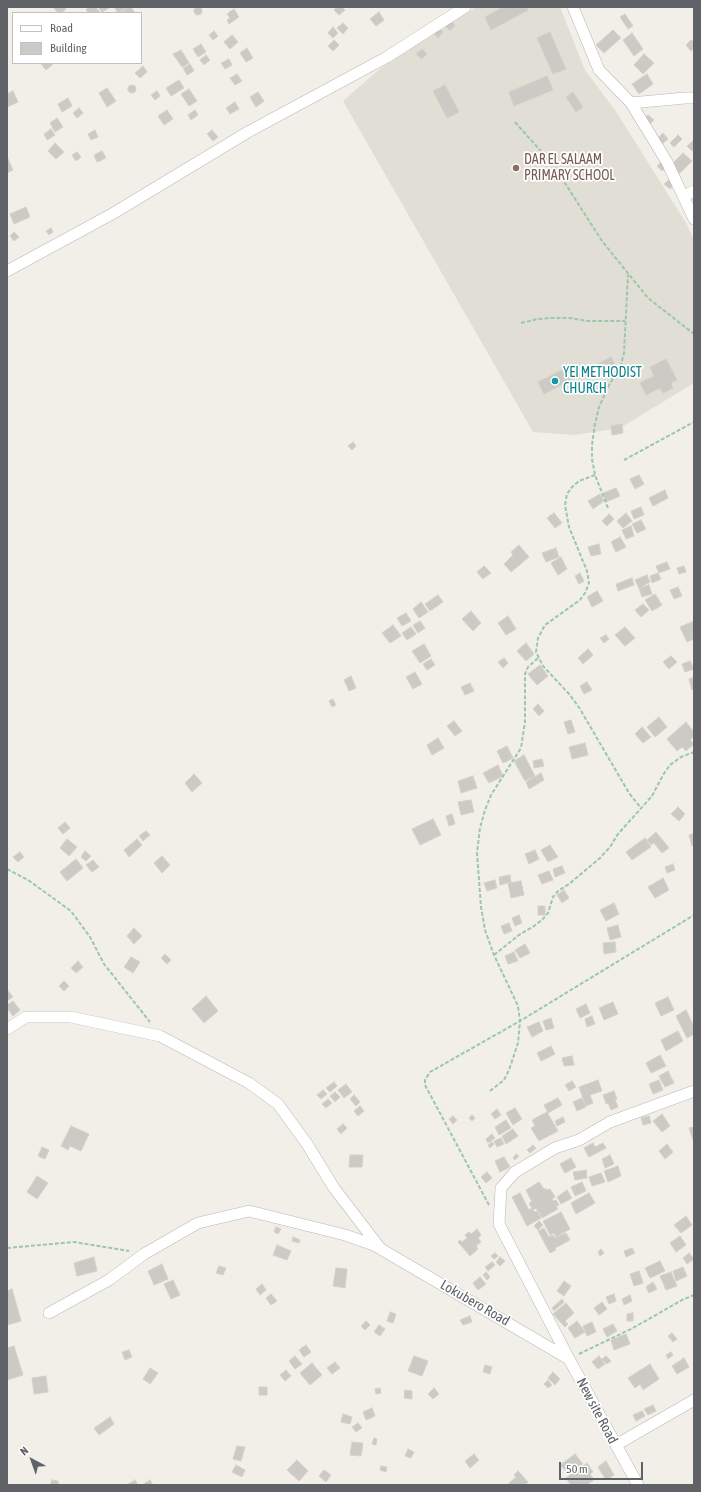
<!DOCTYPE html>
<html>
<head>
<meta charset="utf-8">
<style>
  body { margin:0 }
  #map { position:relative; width:701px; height:1492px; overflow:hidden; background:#f1efe8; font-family:"Asap Condensed",sans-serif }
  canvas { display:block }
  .frame { position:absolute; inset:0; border:8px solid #5f6368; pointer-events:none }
  .legend { position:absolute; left:12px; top:12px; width:130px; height:52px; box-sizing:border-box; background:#fff; border:1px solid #bfc1c3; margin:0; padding:5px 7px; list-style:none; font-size:12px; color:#5f6368 }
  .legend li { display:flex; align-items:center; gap:8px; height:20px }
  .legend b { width:20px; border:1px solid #bfc1c3 }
  .north { position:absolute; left:12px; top:1440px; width:40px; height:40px; -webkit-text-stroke:3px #fff; paint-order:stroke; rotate:319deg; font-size:11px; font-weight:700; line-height:16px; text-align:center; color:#5f6368 }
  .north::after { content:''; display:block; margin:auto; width:14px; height:18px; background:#5f6368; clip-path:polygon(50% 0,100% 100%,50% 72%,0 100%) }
  .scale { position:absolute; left:559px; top:1462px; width:84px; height:18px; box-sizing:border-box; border:2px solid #5f6368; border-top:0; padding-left:5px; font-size:12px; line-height:14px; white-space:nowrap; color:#5f6368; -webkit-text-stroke:3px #fff; paint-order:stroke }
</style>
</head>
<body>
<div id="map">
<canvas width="701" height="1492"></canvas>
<div class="frame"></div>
<ul class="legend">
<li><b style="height:5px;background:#fff"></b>Road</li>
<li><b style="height:11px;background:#cccac5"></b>Building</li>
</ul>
<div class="north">N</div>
<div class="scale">50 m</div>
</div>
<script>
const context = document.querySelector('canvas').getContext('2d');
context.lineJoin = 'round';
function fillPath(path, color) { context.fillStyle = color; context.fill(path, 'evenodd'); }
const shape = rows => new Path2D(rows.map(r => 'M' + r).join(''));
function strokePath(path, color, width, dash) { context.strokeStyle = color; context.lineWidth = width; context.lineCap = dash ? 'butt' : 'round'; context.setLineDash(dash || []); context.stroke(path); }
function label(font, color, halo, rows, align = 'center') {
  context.font = font + ' "Asap Condensed",sans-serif'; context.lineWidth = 3.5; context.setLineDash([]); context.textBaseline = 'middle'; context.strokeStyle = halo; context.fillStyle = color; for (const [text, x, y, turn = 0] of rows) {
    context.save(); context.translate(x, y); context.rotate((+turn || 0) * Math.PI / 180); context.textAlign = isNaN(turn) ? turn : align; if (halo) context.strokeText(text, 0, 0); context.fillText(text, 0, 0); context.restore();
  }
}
fillPath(shape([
  [476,7,560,7,585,70,617,113,686,223,694,240,694,383,620,428,574,435,533,432,343,101,382,67]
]), '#e1ded6');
const building = shape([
  [55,7,64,7,66,9,61,13,58,13,54,8,55,7],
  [88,7,95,7,100,12,89,13,86,10,88,7],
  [98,7,108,7,109,8,102,12,98,7],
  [114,7,128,7,118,13,114,7],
  [129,7,131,7,135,13,120,13,129,7],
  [337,7,342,7,345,10,339,15,334,10,337,7],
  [503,7,527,7,528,10,491,30,485,17,503,7],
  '194 11a4 4 0 1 1 8 0a4 4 0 1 1-8 0Z',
  [234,9,239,17,229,24,227,20,230,18,227,14,234,9],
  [379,12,384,20,376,26,370,19,379,12],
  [625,14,633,26,628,29,620,17,625,14],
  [450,20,455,25,450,31,444,25,450,20],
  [343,23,348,28,343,34,337,28,343,23],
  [333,27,338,33,333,38,328,33,333,27],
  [438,27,443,32,438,38,432,32,438,27],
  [613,30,621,38,604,53,596,45,613,30],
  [214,31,218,36,213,40,209,35,214,31],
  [550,32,566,69,553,74,537,38,550,32],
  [632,33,643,49,634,56,623,40,632,33],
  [232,35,238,42,230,49,224,42,232,35],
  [334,40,339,45,333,51,328,46,334,40],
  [691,40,694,42,694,48,691,51,686,45,691,40],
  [201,44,206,52,198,57,193,49,201,44],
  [247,48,253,58,246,62,240,53,247,48],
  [422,49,427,54,422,59,416,54,422,49],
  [181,50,189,63,182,67,173,54,181,50],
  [644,54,654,63,643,74,634,65,644,54],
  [206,55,210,60,204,65,200,60,206,55],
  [229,59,232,65,225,69,221,63,229,59],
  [43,63,52,63,53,64,46,70,41,64,43,63],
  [190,64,194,71,187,75,183,68,190,64],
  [143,66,147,72,140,78,135,73,143,66],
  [237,74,242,81,235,85,230,78,237,74],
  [647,74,653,84,639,94,632,84,647,74],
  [547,76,553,90,514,106,509,92,547,76],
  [179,80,184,88,171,96,166,88,179,80],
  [445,85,459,112,447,118,433,91,445,85],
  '128 89a4 4 0 1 1 8 0a4 4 0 1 1-8 0Z',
  [107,88,116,101,107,107,99,93,107,88],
  [189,89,197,101,189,106,181,94,189,89],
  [13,91,18,102,7,107,7,94,13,91],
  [157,91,160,96,155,100,151,95,157,91],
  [258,92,264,101,256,107,250,97,258,92],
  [573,92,583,107,576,112,566,97,573,92],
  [68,98,72,106,62,112,58,104,68,98],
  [235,102,239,109,230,114,226,108,235,102],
  [79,108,83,113,77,118,73,113,79,108],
  [167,110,173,119,164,125,158,116,167,110],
  [195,110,198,115,191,120,188,115,195,110],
  [648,115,654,120,648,126,643,120,648,115],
  [57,118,63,127,55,132,50,123,57,118],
  [51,129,55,135,47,140,44,134,51,129],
  [95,130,98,137,91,140,88,134,95,130],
  [212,130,218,137,213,141,207,134,212,130],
  [663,133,668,139,662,144,657,139,663,133],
  [678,135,682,139,674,147,670,143,678,135],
  [693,141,694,142,694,150,692,151,687,146,693,141],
  [55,143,64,152,56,159,48,151,55,143],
  [102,151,106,158,97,162,94,155,102,151],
  [77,152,81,157,76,161,72,155,77,152],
  [683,153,692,161,679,174,671,165,683,153],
  [8,159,13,170,7,173,7,160,8,159],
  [662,161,668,166,662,171,657,166,662,161],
  [670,179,675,184,670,189,664,184,670,179],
  [26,207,30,217,14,224,10,214,26,207],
  [51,228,53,232,49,235,46,231,51,228],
  [14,232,19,237,14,241,10,236,14,232],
  [611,357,616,366,601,374,596,365,611,357],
  [666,359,677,380,671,383,673,388,663,393,660,388,646,395,640,383,654,376,650,367,666,359],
  [568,367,573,379,544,394,538,382,568,367],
  [622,424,623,433,612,435,611,426,622,424],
  [353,442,356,446,352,450,348,446,353,442],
  [639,475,644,484,635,489,630,479,639,475],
  [616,488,620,496,606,502,603,493,616,488],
  [665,490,668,498,653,506,649,498,665,490],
  [600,494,604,501,593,509,588,501,600,494],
  [641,507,644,515,634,519,631,511,641,507],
  [554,513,562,523,555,528,547,518,554,513],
  [626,513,632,521,623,528,617,521,626,513],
  [609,514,614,519,607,526,602,521,609,514],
  [641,520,646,529,637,533,632,524,641,520],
  [631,526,634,536,626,539,622,530,631,526],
  [620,537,626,547,616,552,611,542,620,537],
  [599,544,601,554,591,556,588,547,599,544],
  [519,545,529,557,511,572,504,564,513,555,511,552,519,545],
  [556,548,559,557,546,562,542,553,556,548],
  [561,557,567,569,558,575,551,563,561,557],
  [667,562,670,569,659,573,656,566,667,562],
  [484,566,491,573,483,579,477,572,484,566],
  [684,566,686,572,679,574,677,568,684,566],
  [580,573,584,581,579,584,575,576,580,573],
  [658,573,661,579,652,583,650,576,658,573],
  [647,575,650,582,639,588,635,580,647,575],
  [632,578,634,585,618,591,616,584,632,578],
  [649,585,652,594,642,597,639,588,649,585],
  [678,587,682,596,674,599,670,590,678,587],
  [597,591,603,601,592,607,587,597,597,591],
  [655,594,662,605,652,611,645,600,655,594],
  [438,595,443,602,430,611,425,604,438,595],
  [421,602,428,612,419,618,413,609,421,602],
  [643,604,649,610,641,617,635,610,643,604],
  [471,611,481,623,473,631,462,619,471,611],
  [406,613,411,621,402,626,397,618,406,613],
  [508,616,516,629,506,635,498,623,508,616],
  [420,621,425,628,418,633,413,625,420,621],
  [694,621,694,639,687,642,680,627,694,621],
  [393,625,401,636,390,643,382,633,393,625],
  [411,627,416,634,407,640,402,633,411,627],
  [625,627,635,638,625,646,615,635,625,627],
  [606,635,609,639,604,643,600,638,606,635],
  [526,643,534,654,526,661,517,651,526,643],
  [424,644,431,656,420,663,412,651,424,644],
  [588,649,593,655,583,664,578,658,588,649],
  [671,656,677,662,669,669,663,662,671,656],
  [504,658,508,663,503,668,498,662,504,658],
  [431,659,435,665,427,670,423,664,431,659],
  [690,661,694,669,685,672,682,664,690,661],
  [540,665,548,676,537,685,528,674,540,665],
  [415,672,422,684,413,689,406,677,415,672],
  [351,676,356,688,349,691,344,680,351,676],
  [694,677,694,689,692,690,689,679,694,677],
  [587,682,592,690,584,694,580,686,587,682],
  [470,683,474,691,465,695,461,687,470,683],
  [333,699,336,705,332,707,329,701,333,699],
  [538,704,544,711,539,716,533,709,538,704],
  [659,717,667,727,655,737,647,727,659,717],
  [571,720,575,732,568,734,564,722,571,720],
  [454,721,462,731,455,736,447,726,454,721],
  [686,722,694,732,694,737,690,740,694,744,686,751,682,747,677,751,667,739,686,722],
  [642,727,651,737,643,743,635,734,642,727],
  [438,738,444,748,432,755,427,745,438,738],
  [585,743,588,755,572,759,569,747,585,743],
  [507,746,513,758,503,763,497,751,507,746],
  [524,755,535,776,525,781,514,761,524,755],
  [542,759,544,766,534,768,533,761,542,759],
  [498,765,503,776,489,783,483,773,498,765],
  [541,773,544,780,529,789,526,782,541,773],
  [194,774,202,783,192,792,185,783,194,774],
  [473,776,477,788,461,793,458,781,473,776],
  [471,800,474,812,461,815,458,802,471,800],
  [678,807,685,814,679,821,671,814,678,807],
  [452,814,455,824,449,826,446,816,452,814],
  [433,819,441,835,420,845,412,829,433,819],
  [65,822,70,828,63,834,58,828,65,822],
  [146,831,150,835,143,841,139,836,146,831],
  [656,832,669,848,662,853,654,843,651,845,647,840,656,832],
  [694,833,694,845,692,846,689,835,694,833],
  [645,838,651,847,632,860,626,852,645,838],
  [67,839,77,847,69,856,60,848,67,839],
  [137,839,142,845,129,857,124,850,137,839],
  [550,845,558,857,548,862,541,850,550,845],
  [535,850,539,859,529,864,525,854,535,850],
  [85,851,91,856,86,861,81,857,85,851],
  [20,852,24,857,18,862,13,857,20,852],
  [162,856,170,865,162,873,154,863,162,856],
  [76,859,83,868,67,881,60,872,76,859],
  [93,860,99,867,92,872,86,865,93,860],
  [673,864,675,870,667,873,665,867,673,864],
  [562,866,565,873,555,877,553,869,562,866],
  [549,871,553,880,542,884,538,875,549,871],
  [510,875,511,882,500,885,499,877,510,875],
  [663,878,669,890,655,898,648,887,663,878],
  [495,880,497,888,487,891,484,883,495,880],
  [521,881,524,895,511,898,508,883,521,881],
  [564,890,569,898,562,903,557,895,564,890],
  [614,903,619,914,606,921,600,910,614,903],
  [538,906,545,906,545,915,538,915,538,906],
  [519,915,522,923,515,926,512,918,519,915],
  [509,923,512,931,504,934,501,926,509,923],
  [618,925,621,937,610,940,607,928,618,925],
  [134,928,142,936,134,944,127,936,134,928],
  [615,942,616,952,604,954,603,943,615,942],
  [525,944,530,953,520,958,515,950,525,944],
  [514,952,518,961,508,964,505,956,514,952],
  [165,954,171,960,167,964,161,958,165,954],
  [131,957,140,962,133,973,124,967,131,957],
  [78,961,83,967,76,973,71,968,78,961],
  [64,981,69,986,64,991,59,986,64,981],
  [8,991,13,997,7,1001,7,992,8,991],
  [206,996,218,1011,204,1023,192,1009,206,996],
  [668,997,674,1010,661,1016,655,1003,668,997],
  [13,1001,20,1010,13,1016,7,1008,7,1005,13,1001],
  [613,1002,618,1014,604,1020,599,1008,613,1002],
  [586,1004,590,1013,580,1018,576,1009,586,1004],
  [686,1010,694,1027,694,1034,687,1038,676,1016,686,1010],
  [592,1016,595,1024,587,1027,585,1019,592,1016],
  [551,1018,554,1028,546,1030,543,1021,551,1018],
  [539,1022,543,1031,532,1037,527,1027,539,1022],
  [678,1031,683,1041,666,1051,661,1040,678,1031],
  [551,1046,555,1054,541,1061,537,1053,551,1046],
  [660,1055,666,1066,651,1073,646,1063,660,1055],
  [572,1056,574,1065,564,1066,562,1058,572,1056],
  [668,1071,674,1083,665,1087,659,1076,668,1071],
  [598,1080,602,1091,590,1095,593,1103,586,1106,579,1087,598,1080],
  [659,1080,663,1090,653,1094,649,1084,659,1080],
  [572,1081,576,1087,569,1091,565,1085,572,1081],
  [334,1082,337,1086,330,1092,326,1088,334,1082],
  [346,1084,352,1092,344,1098,338,1090,346,1084],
  [323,1090,327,1094,321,1099,317,1095,323,1090],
  [614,1091,617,1099,615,1100,618,1107,611,1110,608,1103,606,1104,603,1095,614,1091],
  [335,1092,340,1097,335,1102,330,1096,335,1092],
  [354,1095,360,1102,356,1106,350,1099,354,1095],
  [558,1098,562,1105,548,1113,544,1105,558,1098],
  [582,1098,586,1107,577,1111,573,1102,582,1098],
  [328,1099,332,1103,326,1108,322,1104,328,1099],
  [360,1106,364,1111,358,1116,354,1111,360,1106],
  [515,1108,522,1119,513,1125,506,1113,515,1108],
  [497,1109,501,1115,495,1119,491,1114,497,1109],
  [547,1112,558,1131,539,1141,531,1128,535,1126,532,1120,547,1112],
  [662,1114,670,1126,662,1132,653,1121,662,1114],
  [472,1115,475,1118,472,1121,469,1118,472,1115],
  [453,1116,457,1120,453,1124,449,1119,453,1116],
  [649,1116,651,1123,643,1125,641,1118,649,1116],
  [563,1117,565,1122,557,1126,555,1121,563,1117],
  [506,1120,511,1128,499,1135,495,1127,506,1120],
  [343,1124,347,1128,341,1134,337,1129,343,1124],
  [71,1126,89,1134,81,1151,70,1146,68,1150,61,1146,71,1126],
  [694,1127,694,1143,689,1128,694,1127],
  [513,1129,518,1136,506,1144,502,1136,513,1129],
  [492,1134,495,1138,488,1143,486,1139,492,1134],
  [501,1138,504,1144,497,1147,494,1141,501,1138],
  [492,1142,494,1144,490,1148,488,1145,492,1142],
  [593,1143,595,1147,603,1143,606,1148,589,1157,584,1148,593,1143],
  [667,1144,673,1152,665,1159,659,1151,667,1144],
  [533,1145,536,1148,530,1153,527,1150,533,1145],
  [42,1147,49,1150,45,1159,38,1156,42,1147],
  [516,1154,519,1156,515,1160,513,1158,516,1154],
  [350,1155,363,1155,362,1167,349,1167,350,1155],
  [610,1155,614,1164,605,1168,602,1159,610,1155],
  [504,1157,510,1167,500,1172,495,1161,504,1157],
  [571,1158,576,1167,565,1173,560,1164,571,1158],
  [618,1166,621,1176,608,1182,604,1171,618,1166],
  [586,1170,587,1178,575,1180,573,1172,586,1170],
  [487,1172,492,1178,486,1183,481,1177,487,1172],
  [601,1173,605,1182,592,1186,589,1177,601,1173],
  [37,1176,48,1183,37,1199,27,1192,37,1176],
  [539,1182,544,1189,546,1189,547,1190,550,1189,555,1197,552,1199,553,1201,556,1200,559,1205,556,1206,558,1209,542,1218,536,1208,533,1210,529,1203,532,1202,526,1190,539,1182],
  [582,1182,586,1191,575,1196,571,1187,582,1182],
  [567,1190,572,1198,561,1204,557,1197,567,1190],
  [520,1193,529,1210,532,1208,534,1212,537,1211,541,1218,527,1226,512,1197,520,1193],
  [589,1193,595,1203,576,1214,571,1203,589,1193],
  [561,1212,570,1229,556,1237,554,1233,550,1235,543,1221,561,1212],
  [686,1216,692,1225,681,1233,674,1225,686,1216],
  [539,1221,543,1225,538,1230,534,1226,539,1221],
  [276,1227,281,1229,278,1234,274,1232,276,1227],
  [544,1228,549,1237,553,1235,555,1238,566,1233,570,1240,555,1248,556,1250,550,1253,538,1231,544,1228],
  [477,1229,481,1235,478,1238,481,1242,476,1246,478,1249,470,1256,458,1242,460,1240,462,1242,467,1238,465,1235,469,1232,471,1234,477,1229],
  [680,1236,686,1245,676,1252,670,1243,680,1236],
  [293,1237,300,1240,299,1243,292,1241,293,1237],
  [277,1245,291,1251,287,1260,273,1255,277,1245],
  [632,1248,635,1253,626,1257,624,1251,632,1248],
  [601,1249,604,1253,600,1256,598,1252,601,1249],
  [495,1253,498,1256,494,1259,491,1256,495,1253],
  [689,1253,694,1259,687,1264,683,1258,689,1253],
  [94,1257,97,1271,77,1276,74,1263,94,1257],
  [500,1257,505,1261,500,1266,496,1262,500,1257],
  [660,1261,665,1271,650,1278,645,1268,660,1261],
  [492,1262,495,1265,488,1271,485,1267,492,1262],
  [162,1264,168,1279,154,1285,148,1271,162,1264],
  [219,1266,226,1268,223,1275,216,1273,219,1266],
  [683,1267,687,1276,676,1281,673,1271,683,1267],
  [336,1268,347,1269,345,1288,333,1286,336,1268],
  [639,1271,643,1283,634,1286,630,1274,639,1271],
  [486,1272,490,1277,487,1280,483,1275,486,1272],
  [671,1272,677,1286,666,1290,660,1276,671,1272],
  [480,1277,486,1284,478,1290,473,1283,480,1277],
  [173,1280,180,1295,171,1299,164,1284,173,1280],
  [564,1281,571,1286,564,1296,557,1291,564,1281],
  [653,1282,657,1289,649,1293,646,1287,653,1282],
  [262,1284,266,1290,260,1295,256,1289,262,1284],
  [12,1289,21,1321,7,1325,7,1291,12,1289],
  [271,1294,277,1301,271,1305,266,1298,271,1294],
  [614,1294,616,1301,609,1304,606,1297,614,1294],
  [630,1295,632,1301,624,1305,622,1299,630,1295],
  [562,1299,564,1302,554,1311,552,1308,562,1299],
  [602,1302,607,1309,599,1315,594,1308,602,1302],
  [566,1303,574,1313,565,1321,568,1324,565,1327,553,1314,566,1303],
  [390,1312,396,1314,393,1323,387,1321,390,1312],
  [633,1313,633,1321,627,1321,627,1314,633,1313],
  [470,1316,472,1322,463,1325,460,1320,470,1316],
  [366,1321,370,1325,365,1330,361,1326,366,1321],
  [577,1321,585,1332,575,1338,568,1328,577,1321],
  [592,1322,596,1332,587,1336,583,1326,592,1322],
  [613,1324,617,1331,607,1337,603,1329,613,1324],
  [379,1325,385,1329,380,1336,374,1332,379,1325],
  [672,1333,677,1339,673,1342,668,1336,672,1333],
  [626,1334,630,1344,614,1350,611,1340,626,1334],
  [306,1345,311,1352,304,1357,299,1350,306,1345],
  [14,1346,23,1375,7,1380,7,1348,14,1346],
  [129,1350,132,1357,125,1360,122,1352,129,1350],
  [671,1352,673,1355,668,1359,666,1355,671,1352],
  [295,1356,302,1364,295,1369,289,1361,295,1356],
  [414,1356,428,1361,422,1376,408,1371,414,1356],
  [599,1356,605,1364,598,1369,592,1362,599,1356],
  [606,1356,611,1361,607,1364,602,1359,606,1356],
  [684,1358,689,1367,677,1374,672,1366,684,1358],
  [335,1362,340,1368,332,1374,327,1368,335,1362],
  [312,1363,322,1375,310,1385,300,1373,312,1363],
  [650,1364,659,1379,643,1390,640,1384,635,1388,628,1378,650,1364],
  [485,1365,492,1367,490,1374,483,1372,485,1365],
  [150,1368,158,1373,150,1384,143,1379,150,1368],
  [286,1370,291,1376,285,1381,280,1375,286,1370],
  [553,1372,560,1379,555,1385,548,1378,553,1372],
  [46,1376,48,1392,34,1394,32,1378,46,1376],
  [548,1380,552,1385,548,1388,544,1384,548,1380],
  [259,1387,267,1387,267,1395,259,1395,259,1387],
  [380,1388,381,1393,376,1394,375,1389,380,1388],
  [434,1388,439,1394,433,1399,428,1394,434,1388],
  [405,1390,412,1391,412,1399,404,1398,405,1390],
  [653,1405,656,1411,648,1415,644,1409,653,1405],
  [372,1408,375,1416,366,1420,363,1412,372,1408],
  [642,1411,645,1416,636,1421,633,1415,642,1411],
  [343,1414,352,1417,350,1424,341,1422,343,1414],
  [110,1417,114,1424,99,1435,94,1428,110,1417],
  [358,1423,362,1428,356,1432,352,1427,358,1423],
  [374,1438,377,1439,376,1445,372,1444,374,1438],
  [352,1442,363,1443,361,1456,350,1455,352,1442],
  [237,1446,245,1447,241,1461,233,1459,237,1446],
  [408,1449,414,1452,411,1458,405,1456,408,1449],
  [474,1454,479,1460,470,1468,465,1461,474,1454],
  [575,1454,583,1464,569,1475,560,1465,575,1454],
  [297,1460,308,1471,299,1481,287,1470,297,1460],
  [606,1461,614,1475,606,1480,598,1467,606,1461],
  [587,1463,593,1472,590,1474,594,1480,586,1485,571,1485,566,1478,587,1463],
  [236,1465,245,1470,242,1477,232,1472,236,1465],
  [381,1466,387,1467,386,1472,380,1470,381,1466],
  [324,1470,331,1475,326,1482,319,1476,324,1470],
  [518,1471,528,1482,524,1485,511,1485,509,1483,516,1477,514,1475,518,1471],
  [52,1480,58,1481,59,1485,50,1485,52,1480],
  [135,1480,138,1485,127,1485,135,1480],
  [150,1480,153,1485,142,1485,150,1480]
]);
fillPath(building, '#cccac5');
strokePath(building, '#d6d1c6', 1);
const minor = shape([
  [573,7,599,70,631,103,667,162,694,219],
  [631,103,685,98,694,98],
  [684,196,694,191],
  [7,271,112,214,248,132,387,57,465,7],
  [7,1029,26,1017,71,1017,160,1036,249,1083,278,1104,307,1144,334,1188,380,1248],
  [49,1313,109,1280,144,1254,198,1223,249,1211,345,1235,374,1245,569,1359],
  [616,1445,694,1400],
  [638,1485,569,1359,499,1224,501,1188,515,1172,555,1148,579,1140,610,1122,694,1091]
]);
strokePath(minor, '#b5b8bc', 12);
strokePath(shape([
  [515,122,554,166,602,241,648,298,694,334],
  [521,323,538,319,552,318,570,318,587,321,625,321],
  [624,460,694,422],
  [595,475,579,481,572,487,567,494,565,505,569,527,587,571,589,583,585,593,580,600,545,625,538,638,536,652,543,666,570,695,580,709,629,793,641,808],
  [608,508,595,475,592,459,592,445,595,424,599,407,608,387,621,365,624,353,628,275],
  [7,869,28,880,71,911,90,937,104,964,150,1022],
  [494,955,519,935,534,926,542,920,548,913,553,897,558,891,569,884,600,858,610,847,618,834,652,796,663,775,670,765,681,757,694,752],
  [490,1091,504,1080,509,1070,518,1043,520,1021,518,1006,494,955,485,930,481,907,477,853,480,828,485,810,491,795,521,748,525,722,525,674,528,667,538,658],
  [489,1205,425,1085,425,1080,430,1072,520,1021,694,915],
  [7,1248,74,1242,129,1251],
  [579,1354,633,1328,682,1300,694,1295]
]), '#9cc7a9', 2, [4, 2]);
strokePath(minor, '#fff', 11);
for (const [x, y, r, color] of [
  [516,168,4,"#8d6e63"],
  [555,381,4,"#0f9aa8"]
]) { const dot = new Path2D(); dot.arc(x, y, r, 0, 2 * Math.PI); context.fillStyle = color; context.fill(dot); strokePath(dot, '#fff', 1.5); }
label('14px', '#785e54', '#fff', [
  ["DAR EL SALAAM",524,160],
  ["PRIMARY SCHOOL",524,176]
], 'left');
label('14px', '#0d838f', '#fff', [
  ["YEI METHODIST",563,373],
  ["CHURCH",563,389]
], 'left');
label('14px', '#5f6368', '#fff', [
  ["Lokubero Road",475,1303,30],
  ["New site Road",597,1411,62]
]);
</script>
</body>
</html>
